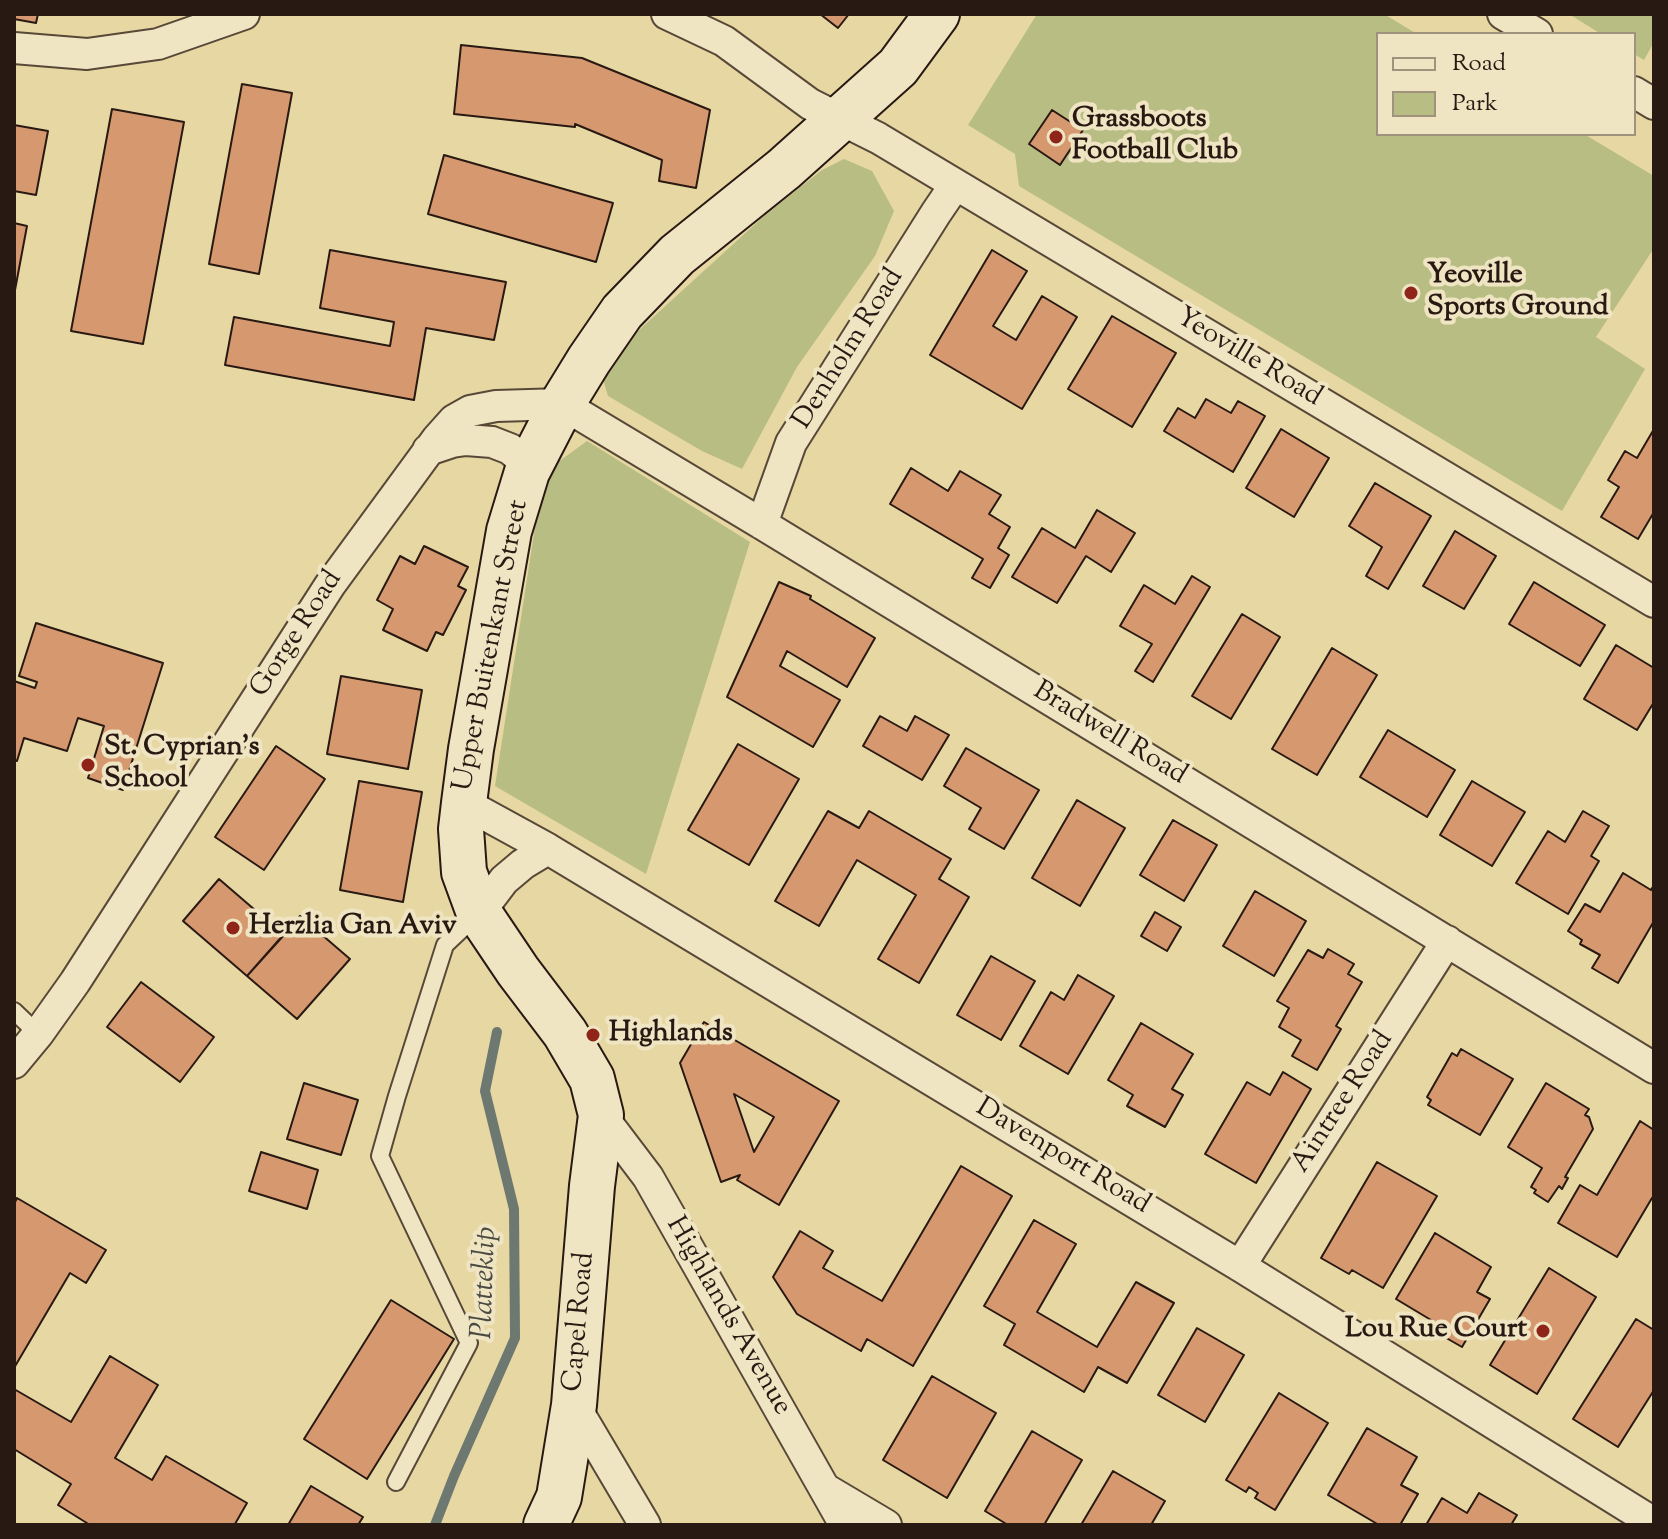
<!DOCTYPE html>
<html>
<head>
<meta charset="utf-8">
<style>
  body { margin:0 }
  #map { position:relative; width:1668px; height:1539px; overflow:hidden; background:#e7d7a3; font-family:"Sorts Mill Goudy",serif }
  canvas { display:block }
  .frame { position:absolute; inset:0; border:16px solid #291913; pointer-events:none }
  .legend { position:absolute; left:1376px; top:32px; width:260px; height:104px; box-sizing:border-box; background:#efe5c3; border:2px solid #a0937d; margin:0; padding:10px 14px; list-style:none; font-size:24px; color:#291913 }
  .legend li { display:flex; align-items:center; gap:16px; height:40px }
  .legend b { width:40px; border:2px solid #a0937d }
</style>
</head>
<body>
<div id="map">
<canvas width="1668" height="1539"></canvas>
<div class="frame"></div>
<ul class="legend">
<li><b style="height:10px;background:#efe5c3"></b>Road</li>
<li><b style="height:22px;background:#b8bd84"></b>Park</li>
</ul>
</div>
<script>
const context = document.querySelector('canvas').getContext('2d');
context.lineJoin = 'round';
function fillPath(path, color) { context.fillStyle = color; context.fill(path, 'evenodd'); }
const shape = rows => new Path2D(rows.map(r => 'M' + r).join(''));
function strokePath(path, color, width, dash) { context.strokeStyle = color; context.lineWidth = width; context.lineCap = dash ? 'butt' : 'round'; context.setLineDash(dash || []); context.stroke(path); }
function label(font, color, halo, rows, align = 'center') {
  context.font = font + ' "Sorts Mill Goudy",serif'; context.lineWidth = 8; context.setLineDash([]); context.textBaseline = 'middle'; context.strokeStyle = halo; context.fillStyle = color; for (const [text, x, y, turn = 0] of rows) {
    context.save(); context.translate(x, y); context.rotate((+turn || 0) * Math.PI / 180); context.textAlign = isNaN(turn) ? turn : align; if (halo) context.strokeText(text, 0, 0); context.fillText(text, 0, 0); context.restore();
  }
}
fillPath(shape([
  [1037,14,1384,14,1417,34,1378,34,1378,134,1584,134,1654,176,1654,248,1596,337,1645,369,1562,511,1019,186,1015,154,968,125],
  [1569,14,1654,14,1654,42,1644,60,1634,54,1634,34,1601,34],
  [844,159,872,171,894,211,875,256,797,367,742,469,702,451,608,396,601,373,615,352,764,216,822,170],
  [587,441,750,542,646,874,495,786,535,527,554,465]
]), '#b8bd84');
strokePath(shape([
  [435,1525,454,1476,515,1338,514,1209,485,1091,497,1032]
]), '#6c7870', 10);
const building = shape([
  [14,14,38,14,36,23,14,19,14,14],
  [820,14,849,14,838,28,820,14],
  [461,45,582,58,710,110,696,188,659,181,662,160,575,124,575,127,454,114,461,45],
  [242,84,292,93,259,274,209,264,242,84],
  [112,109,184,122,143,344,71,331,112,109],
  [1052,110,1083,130,1060,165,1029,144,1052,110],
  [14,125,48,131,36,195,14,191,14,125],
  [444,155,613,203,596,262,428,214,444,155],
  [14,223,27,226,15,290,14,290,14,223],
  [330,250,506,282,494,340,426,328,414,400,225,365,234,317,390,346,394,322,320,308,330,250],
  [992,250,1027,271,993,326,1016,340,1042,296,1077,317,1022,409,930,355,992,250],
  [1112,316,1176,353,1132,427,1068,389,1112,316],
  [1206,399,1231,413,1238,401,1265,416,1233,472,1164,431,1178,408,1195,418,1206,399],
  [1281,429,1329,458,1294,517,1246,488,1281,429],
  [1654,429,1654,512,1638,539,1601,517,1619,487,1608,480,1625,451,1637,458,1654,429],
  [911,468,948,491,960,471,1001,495,989,514,1010,527,998,548,1009,555,990,588,972,578,983,559,890,504,911,468],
  [1375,483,1431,516,1388,589,1366,576,1382,547,1349,526,1375,483],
  [1097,510,1135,533,1111,572,1086,556,1057,603,1012,577,1042,528,1075,548,1097,510],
  [1455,531,1496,556,1464,609,1423,586,1455,531],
  [424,546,468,567,458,586,466,590,443,635,436,632,427,651,383,630,393,609,377,600,400,556,415,564,424,546],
  [1192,576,1210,587,1153,682,1135,671,1152,644,1120,626,1144,585,1175,604,1192,576],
  [779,582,811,596,810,599,875,638,847,687,787,651,780,666,840,700,813,747,727,697,779,582],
  [1534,582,1605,625,1580,666,1509,624,1534,582],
  [1242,614,1280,637,1231,719,1192,696,1242,614],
  [36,623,163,663,123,790,88,778,104,726,78,718,67,751,24,738,17,761,14,760,14,681,35,688,37,682,19,676,36,623],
  [1616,645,1654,668,1654,702,1637,730,1584,699,1616,645],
  [1332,648,1377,675,1317,775,1272,749,1332,648],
  [341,676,422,690,408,769,327,754,341,676],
  [880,716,907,731,915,716,949,735,922,780,863,746,880,716],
  [1388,730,1455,770,1427,817,1360,777,1388,730],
  [738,744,799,779,749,865,688,830,738,744],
  [276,746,325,779,264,870,215,837,276,746],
  [966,748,1039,790,1004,849,969,829,981,808,944,786,966,748],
  [359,781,422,792,403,902,340,890,359,781],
  [1472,781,1525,812,1492,866,1440,835,1472,781],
  [1077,800,1125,828,1080,906,1032,878,1077,800],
  [828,811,859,828,869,811,951,859,939,879,969,897,919,983,878,959,916,895,857,860,819,926,775,901,828,811],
  [1583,811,1609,826,1591,856,1599,861,1568,914,1516,883,1548,831,1565,842,1583,811],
  [1173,820,1217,845,1184,901,1140,875,1173,820],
  [1623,873,1651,890,1654,885,1654,921,1618,983,1592,968,1600,955,1580,944,1582,940,1568,931,1585,904,1600,912,1623,873],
  [219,879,284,935,247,976,183,921,219,879],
  [1255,891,1306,921,1274,976,1223,946,1255,891],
  [1155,912,1181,927,1167,951,1141,936,1155,912],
  [300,916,350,959,297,1019,247,976,300,916],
  [1328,949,1354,964,1348,974,1362,982,1336,1026,1341,1029,1317,1070,1292,1056,1301,1040,1279,1027,1289,1008,1277,1001,1308,950,1323,958,1328,949],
  [991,956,1035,981,1001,1040,957,1015,991,956],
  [1078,975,1114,996,1068,1074,1020,1046,1051,992,1064,1000,1078,975],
  [141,982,214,1037,180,1082,107,1027,141,982],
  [704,1022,839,1101,779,1205,737,1180,740,1175,721,1182,680,1063,704,1022],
  [734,1094,774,1117,754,1152,734,1094],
  [1141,1023,1193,1054,1172,1089,1183,1095,1165,1127,1127,1106,1133,1095,1108,1080,1141,1023],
  [1461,1049,1513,1079,1480,1135,1428,1105,1431,1100,1427,1097,1452,1053,1457,1056,1461,1049],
  [1283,1072,1311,1089,1256,1183,1205,1154,1247,1082,1270,1095,1283,1072],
  [304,1083,358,1100,341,1155,287,1139,304,1083],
  [1546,1083,1589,1109,1585,1115,1589,1117,1593,1129,1565,1177,1568,1178,1562,1189,1559,1186,1548,1202,1534,1193,1536,1190,1531,1187,1542,1168,1508,1147,1546,1083],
  [1640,1121,1654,1130,1654,1200,1652,1198,1617,1257,1558,1223,1580,1185,1597,1195,1640,1121],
  [261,1152,318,1170,307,1209,249,1191,261,1152],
  [1377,1162,1437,1196,1383,1288,1352,1270,1349,1274,1321,1258,1377,1162],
  [961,1166,1012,1196,913,1366,867,1339,861,1351,797,1314,773,1277,800,1231,833,1251,823,1268,882,1301,961,1166],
  [17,1198,106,1250,86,1283,70,1273,14,1368,14,1204,17,1198],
  [1034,1220,1076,1244,1037,1312,1097,1347,1136,1282,1174,1303,1127,1383,1098,1367,1084,1392,1004,1345,1015,1324,984,1306,1034,1220],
  [1435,1233,1491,1267,1477,1292,1490,1299,1462,1347,1441,1335,1446,1329,1396,1299,1435,1233],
  [1549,1268,1596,1297,1537,1394,1490,1365,1549,1268],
  [391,1300,454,1339,367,1479,304,1439,391,1300],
  [1636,1319,1654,1330,1654,1390,1618,1447,1573,1419,1636,1319],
  [1197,1328,1244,1355,1205,1422,1158,1395,1197,1328],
  [110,1356,158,1385,115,1458,152,1480,166,1456,247,1503,235,1524,238,1525,90,1525,58,1505,71,1484,14,1449,14,1389,71,1422,110,1356],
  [932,1376,996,1413,947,1498,883,1460,932,1376],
  [1279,1393,1328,1423,1275,1510,1255,1498,1258,1493,1249,1487,1246,1492,1226,1480,1279,1393],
  [1367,1428,1417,1457,1401,1485,1418,1494,1400,1525,1379,1525,1328,1495,1367,1428],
  [1032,1431,1082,1460,1044,1525,1008,1525,985,1511,1032,1431],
  [1113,1471,1165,1501,1151,1525,1081,1525,1113,1471],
  [311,1486,363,1517,358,1525,288,1525,311,1486],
  [1479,1493,1517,1515,1511,1525,1426,1525,1442,1498,1467,1513,1479,1493]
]);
fillPath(building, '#d6996f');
strokePath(building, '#291913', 2);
const lane = shape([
  [14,1011,38,1034],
  [396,1482,469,1343,380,1156,397,1096,445,945,479,913]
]);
const street = shape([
  [667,14,724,41,810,104,878,138,1654,602],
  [1503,14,1537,34],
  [14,48,87,54,158,44,244,14],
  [1634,92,1654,104],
  [428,450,452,442,466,440,492,442,510,449,517,455,527,472],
  [762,524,791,443,936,213,955,185],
  [464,803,548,849,1240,1266,1654,1523],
  [479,913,504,880,523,864,548,849],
  [14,1063,38,1034,75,982,330,585,437,439,454,420,470,411,496,406,562,404,762,524,1654,1068],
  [601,1115,648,1177,845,1525],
  [1240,1266,1447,941],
  [574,1405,645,1525],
  [827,1490,886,1525]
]);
const secondary = shape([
  [546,1525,559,1497,574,1405,592,1186,601,1115,592,1079,565,1033,518,971,479,913,464,872,461,829,464,803,471,749,509,531,527,472,562,404,589,360,622,312,677,255,784,169,898,67,937,14]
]);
strokePath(lane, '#584837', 20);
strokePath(street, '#584837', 34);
strokePath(secondary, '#291913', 48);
strokePath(lane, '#efe5c3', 16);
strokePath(street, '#efe5c3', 30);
strokePath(secondary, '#efe5c3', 44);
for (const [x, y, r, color] of [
  [1056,137,8,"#8f2418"],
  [1411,293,8,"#8f2418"],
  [88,765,8,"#8f2418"],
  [233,928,8,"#8f2418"],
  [593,1035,8,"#8f2418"],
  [1543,1331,8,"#8f2418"]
]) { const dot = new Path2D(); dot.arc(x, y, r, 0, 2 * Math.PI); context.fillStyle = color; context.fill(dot); strokePath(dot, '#efe5c3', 3); }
label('bold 28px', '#291913', '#efe5c3', [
  ["Grassboots",1072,121],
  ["Football Club",1072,153],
  ["Yeoville",1427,277],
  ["Sports Ground",1427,309],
  ["St. Cyprian's",104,749],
  ["School",104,781],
  ["Herzlia Gan Aviv",249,928],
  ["Highlands",609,1035],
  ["Lou Rue Court",1527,1331,"right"]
], 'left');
label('28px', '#291913', '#efe5c3', [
  ["Denholm Road",850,350,-58],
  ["Yeoville Road",1248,359,31],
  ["Gorge Road",298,635,-57],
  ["Upper Buitenkant Street",493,646,-79],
  ["Bradwell Road",1109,735,31],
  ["Aintree Road",1344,1103,-57],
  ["Davenport Road",1062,1158,31],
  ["Highlands Avenue",727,1317,60],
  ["Capel Road",581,1322,-85]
]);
label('italic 30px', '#4a4942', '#efe5c3', [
  ["Platteklip",487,1283,-88]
]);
</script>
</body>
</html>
